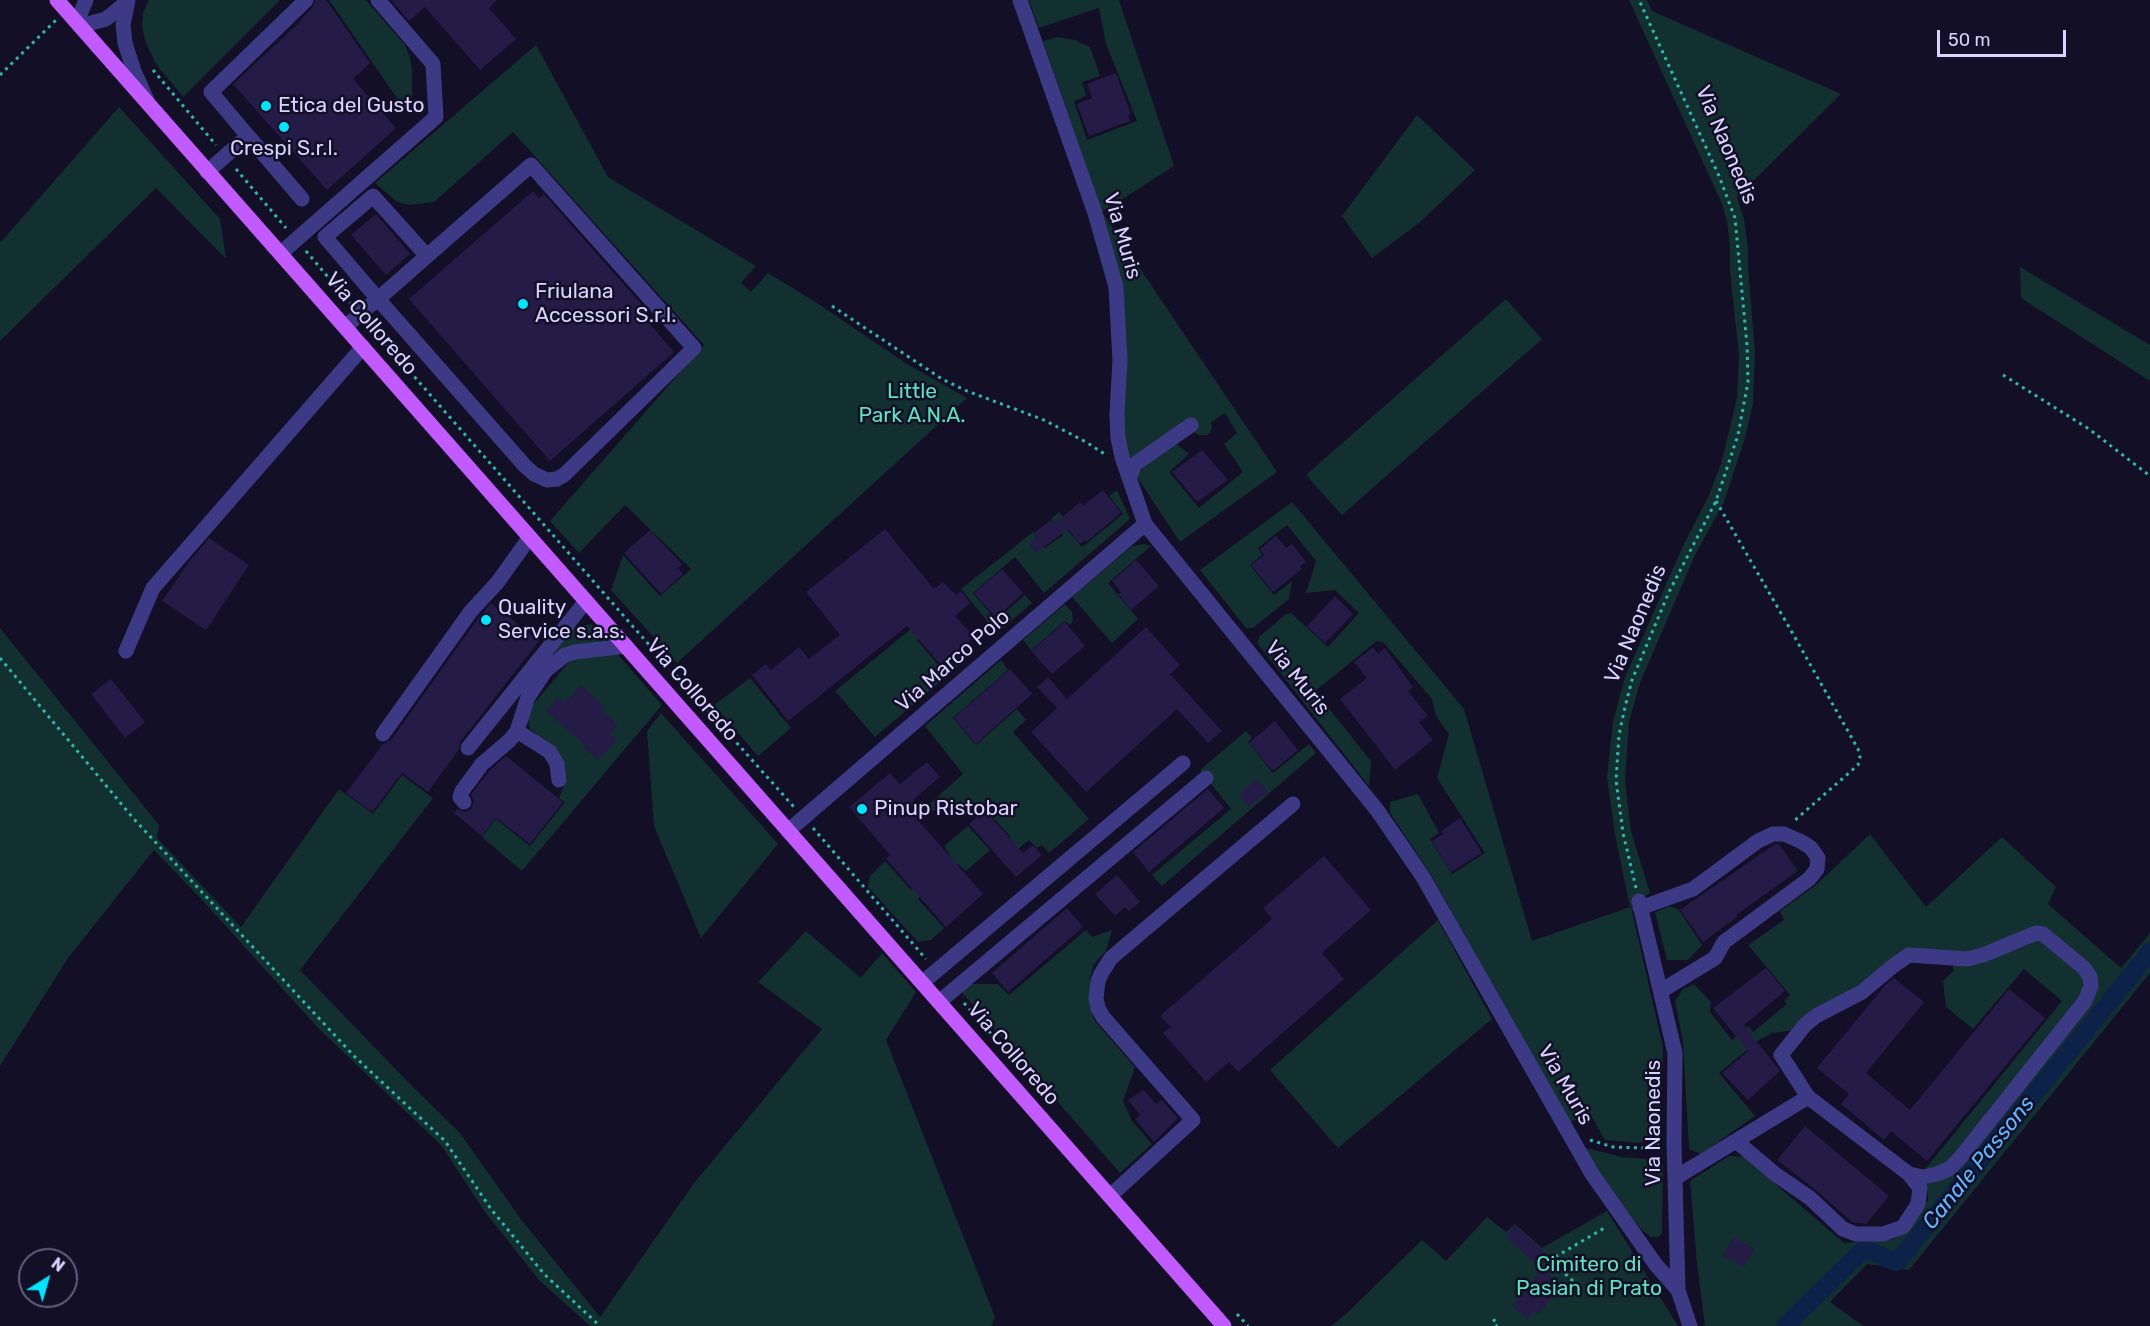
<!DOCTYPE html>
<html>
<head>
<meta charset="utf-8">
<style>
  body { margin:0 }
  #map { position:relative; width:2150px; height:1326px; overflow:hidden; background:#130f26; font-family:Rubik,sans-serif }
  canvas { display:block }
  .north { position:absolute; left:18px; top:1248px; width:60px; height:60px; box-sizing:border-box; background:#130f26; border:2px solid #625e7d; border-radius:50%; rotate:37deg; font-size:16px; font-weight:700; line-height:24px; text-align:center; color:#d9d4ff }
  .north::after { content:''; display:block; margin:auto; width:21px; height:27px; background:#00e5ff; clip-path:polygon(50% 0,100% 100%,50% 72%,0 100%) }
  .scale { position:absolute; left:1937px; top:30px; width:129px; height:27px; box-sizing:border-box; border:3px solid #d9d4ff; border-top:0; padding-left:8px; font-size:18px; line-height:21px; white-space:nowrap; color:#d9d4ff; -webkit-text-stroke:4px #130f26; paint-order:stroke }
</style>
</head>
<body>
<div id="map">
<canvas width="2150" height="1326"></canvas>
<div class="north">N</div>
<div class="scale">50 m</div>
</div>
<script>
const context = document.querySelector('canvas').getContext('2d');
context.lineJoin = 'round';
function fillPath(path, color) { context.fillStyle = color; context.fill(path, 'evenodd'); }
const shape = rows => new Path2D(rows.map(r => 'M' + r).join(''));
function strokePath(path, color, width, dash) { context.strokeStyle = color; context.lineWidth = width; context.lineCap = dash ? 'butt' : 'round'; context.setLineDash(dash || []); context.stroke(path); }
function label(font, color, halo, rows, align = 'center') {
  context.font = font + ' Rubik,sans-serif'; context.lineWidth = 5; context.setLineDash([]); context.textBaseline = 'middle'; context.strokeStyle = halo; context.fillStyle = color; for (const [text, x, y, turn = 0] of rows) {
    context.save(); context.translate(x, y); context.rotate((+turn || 0) * Math.PI / 180); context.textAlign = isNaN(turn) ? turn : align; if (halo) context.strokeText(text, 0, 0); context.fillText(text, 0, 0); context.restore();
  }
}
fillPath(shape([
  [149,0,280,0,183,97,156,64,146,43,142,27,143,13],
  [329,0,366,0,405,45,410,58,412,70,412,98,408,114],
  [1029,0,1119,0,1174,166,1102,212,1277,472,1180,542,1137,477,1145,465,1175,443,1189,454,1169,472,1199,508,1243,472,1224,444,1237,433,1225,413,1211,422,1212,429,1208,435,1198,435,1192,431,1135,457,1127,457,1102,212,1043,41,1058,37,1075,40,1090,47,1100,76,1082,82,1086,96,1074,101,1087,140,1137,121,1106,44,1099,8,1039,28],
  [1629,0,1647,0,1652,11,1841,94,1737,197,1744,219,1748,249,1748,267,1755,353,1753,404,1745,438,1724,502,1695,555,1640,683,1629,722,1625,781,1631,831,1650,893,1631,907,1663,1047,1660,1132,1640,1143,1605,1140,1590,1114,1570,1122,1514,1025,1432,876,1390,813,1390,802,1418,794,1439,833,1430,839,1452,874,1485,853,1437,778,1449,734,1436,716,1432,699,1384,643,1377,641,1315,691,1371,761,1369,786,1257,643,1260,636,1286,614,1291,613,1328,647,1359,613,1335,590,1306,593,1316,561,1287,525,1258,548,1262,555,1250,565,1274,595,1292,581,1289,599,1253,628,1246,628,1200,570,1292,502,1464,709,1532,941,1630,907,1615,835,1607,777,1613,721,1625,677,1683,546,1709,495,1721,464,1737,398,1739,355,1730,272,1730,247,1727,221,1722,204],
  [536,45,608,177,756,266,741,283,751,292,768,273,817,303,907,364,967,398,677,663,611,590,623,555,660,596,691,569,625,505,579,553,550,521,704,345,513,132,434,202,409,205,397,202,375,183],
  [119,107,220,219,226,259,156,188,0,341,0,243],
  [1417,115,1475,170,1419,223,1372,258,1342,216],
  [2020,267,2150,345,2150,381,2021,298],
  [1506,299,1542,339,1342,515,1306,475],
  [1117,490,1130,519,1044,593,1015,557,973,593,996,620,1025,595,1032,603,997,633,961,589,1033,532,1045,548,1063,535,1051,519,1059,512,1066,520,1062,524,1082,547,1123,514,1109,496],
  [1144,544,1151,546,1108,583,1138,619,1112,643,1072,597,1132,546],
  [1065,604,1072,612,1073,621,1070,625,1065,621,1031,650,1023,640],
  [922,620,929,629,917,640,941,668,963,649,962,663,875,737,835,691],
  [591,624,662,705,522,871,482,837,496,819,530,846,565,802,559,798,567,778,559,754,530,729,527,712,573,657,593,643,552,653,572,627],
  [0,628,159,825,157,838,159,840,241,927,339,789,373,814,402,775,433,798,300,970,407,1081,460,1133,520,1218,600,1317,695,1182,822,1029,758,982,806,931,861,978,882,953,916,992,886,1040,995,1317,991,1326,590,1326,539,1280,485,1212,441,1145,319,1029,204,902,154,850,68,958,0,1066],
  [1001,660,1008,670,953,718,976,745,1017,709,1026,720,1013,732,1089,819,1049,853,1042,845,1037,848,1029,840,1013,853,1009,835,985,809,947,807,916,816,963,774,925,726],
  [750,678,791,728,758,756,714,705],
  [661,713,778,844,701,938,654,826,647,731],
  [1246,731,1252,738,1248,742,1273,773,1309,744,1316,753,1162,886,1152,875,1231,809,1200,770],
  [968,826,990,850,966,871,958,864,918,899,944,928,931,940,918,942,868,887,870,876,885,861,911,890,950,855,944,846],
  [1870,834,1926,907,2002,837,2056,887,2048,904,2121,968,2150,933,2150,973,1909,1270,1867,1264,1830,1302,1863,1326,1705,1326,1697,1263,1690,1181,1729,1156,1744,1157,1844,1243,1895,1239,1928,1200,1926,1168,2062,1001,2024,969,1973,1029,1946,1007,1943,981,1954,970,1949,951,1910,949,1877,975,1795,1030,1772,1033,1759,1040,1719,1073,1755,1116,1701,1154,1689,1149,1683,1042,1675,1001,1683,989,1694,984,1711,1002,1710,1012,1732,1040,1749,1026,1753,1032,1787,1004,1784,1001,1790,995,1748,945,1784,920,1780,911,1815,886],
  [1670,906,1679,910,1702,945,1688,960,1667,960,1655,912],
  [1438,920,1492,1019,1338,1148,1270,1070],
  [1086,930,1092,937,1112,930,1106,951,1094,964,1090,978,1091,1008,1094,1020,1135,1067,1123,1101,1132,1121,1152,1144,1120,1173,959,989,969,984,998,984,1009,995],
  [1586,1148,1622,1157,1661,1160,1663,1165,1662,1225,1662,1233,1658,1237,1651,1237,1642,1230,1615,1199,1596,1170],
  [1607,1211,1678,1326,1331,1326,1347,1313,1422,1240,1446,1261,1487,1217,1506,1232,1515,1224,1542,1248]
]), '#12302f');
strokePath(shape([
  [1785,1326,1862,1251,1870,1251,1895,1262,1899,1260,2150,952]
]), '#0c2248', 18);
fillPath(shape([
  [315,0,326,0,329,4,370,63,353,79,396,128,327,190,233,84,302,20,301,19,313,7],
  [391,0,497,0,489,8,516,39,480,70,425,7,409,21],
  [1116,73,1131,114,1128,115,1130,121,1089,136,1077,104,1092,98,1087,84],
  [533,191,539,198,544,194,642,305,637,309,674,352,550,461,409,299],
  [376,214,410,254,386,275,351,235],
  [1202,450,1228,480,1197,502,1172,472],
  [1103,490,1121,513,1086,542,1085,540,1080,544,1068,529,1036,553,1029,544,1037,537,1034,533,1051,520,1054,524,1080,502,1083,506],
  [885,529,934,589,943,582,956,595,961,591,970,603,955,616,974,637,942,666,907,626,788,721,752,675,766,664,771,670,799,647,809,659,840,635,806,592],
  [650,530,682,564,678,568,683,574,661,594,624,553],
  [1276,536,1286,548,1292,544,1306,562,1300,566,1302,569,1273,592,1251,565,1264,555,1260,549],
  [209,538,249,565,206,630,162,601,189,562],
  [1136,560,1159,586,1131,610,1118,594,1121,592,1112,581],
  [1002,569,1023,593,996,618,974,593],
  [1335,596,1353,614,1325,643,1307,626],
  [491,603,539,641,460,742,459,749,428,792,402,773,372,812,346,793,383,744,391,740,479,617],
  [1065,622,1085,646,1052,674,1031,651],
  [1146,627,1180,665,1170,674,1222,731,1208,743,1177,709,1086,792,1031,732,1057,708,1037,687,1048,677,1067,699],
  [1373,647,1378,654,1385,648,1413,687,1408,691,1428,716,1419,722,1433,740,1395,770,1340,699,1367,678,1354,662],
  [1010,669,1032,694,976,744,954,718],
  [111,679,145,722,125,738,91,694],
  [581,685,604,706,602,710,618,725,610,734,617,740,598,760,583,747,585,745,546,711,558,697,565,703],
  [1275,721,1298,750,1273,771,1249,743],
  [506,756,563,802,530,844,496,818,482,836,454,813,457,809,465,812,471,809,474,801,471,795,489,771],
  [927,762,940,777,913,800,916,803,908,809,983,894,946,927,886,859,890,855,849,807,890,773,900,784],
  [1257,779,1268,791,1249,807,1238,795],
  [1208,789,1224,808,1149,872,1133,852],
  [985,810,1023,853,1033,845,1042,855,1016,877,969,824],
  [1460,818,1482,853,1451,872,1432,841,1443,834,1441,831],
  [1775,844,1779,844,1798,871,1736,915,1737,917,1703,942,1680,910],
  [1324,856,1371,910,1322,953,1344,979,1238,1072,1229,1062,1206,1082,1163,1033,1171,1027,1160,1016,1272,919,1263,908],
  [1117,875,1140,902,1129,911,1125,907,1115,916,1095,894],
  [1067,908,1083,927,1008,992,992,973],
  [1766,968,1785,991,1744,1025,1780,1071,1748,1100,1722,1073,1748,1051,1713,1008],
  [1894,978,1924,1002,1866,1073,1910,1110,2009,989,2045,1018,1927,1161,1891,1131,1884,1140,1841,1104,1849,1094,1817,1068,1886,984],
  [1144,1090,1156,1104,1162,1100,1178,1118,1154,1142,1135,1119,1140,1115,1128,1100],
  [1805,1126,1889,1196,1866,1224,1852,1222,1817,1191,1777,1160],
  [1515,1225,1533,1242,1548,1255,1535,1263,1505,1236],
  [1733,1237,1754,1249,1744,1267,1723,1255],
  [1541,1269,1562,1286,1538,1314,1534,1311,1527,1319,1512,1306]
]), '#241b47');
strokePath(shape([
  [153,70,216,145],
  [0,75,56,20],
  [236,169,286,228],
  [306,251,350,303],
  [832,306,942,379,967,391,1044,420,1086,442,1106,455],
  [370,326,636,630,794,807],
  [2003,375,2089,429,2150,476],
  [1716,501,1789,627,1858,749,1860,757,1858,765,1794,821],
  [0,658,133,818,355,1057,445,1141,491,1209,544,1274,600,1326],
  [813,828,926,959],
  [1636,888,1623,833,1616,780,1619,735,1625,707,1632,680,1669,592,1716,501,1738,435,1748,382,1747,345,1735,218,1719,176,1639,0],
  [964,1003,1009,1054],
  [1590,1140,1613,1147,1642,1148,1660,1144],
  [1573,1281,1550,1260,1606,1227],
  [1237,1314,1248,1326],
  [1495,1319,1493,1322,1497,1326]
]), '#2fb8b0', 3, [3, 4.5]);
strokePath(shape([
  [128,0,123,25,125,43,134,71,147,100],
  [1020,0,1095,213,1116,287,1120,360,1117,414,1118,438,1122,457,1145,524,1377,810,1423,877,1592,1174,1656,1265,1678,1290,1690,1326],
  [77,22,86,0],
  [80,26,106,19,127,2],
  [248,136,302,199],
  [207,172,248,136,211,92,306,0],
  [281,253,436,117,433,64,378,0],
  [345,327,360,314,367,308,378,299,427,256,531,165,694,348,564,475,557,479,547,480,534,474,525,466,378,299,325,237,373,196,427,256],
  [1130,476,1135,464,1191,425],
  [126,651,153,588,363,347],
  [517,731,550,752,557,764,559,780],
  [383,734,471,611,497,583,530,537],
  [468,748,586,601],
  [464,802,460,797,462,791,482,764,510,740,517,731,528,697,546,670,565,655,575,652,626,646],
  [788,831,1145,524],
  [1639,901,1675,1053,1674,1142,1678,1290],
  [1640,908,1693,889,1758,841,1773,834,1784,834,1802,842,1811,848,1818,858,1817,869,1809,879,1724,942,1715,958,1661,991],
  [922,983,1183,763],
  [939,1002,1206,778],
  [1808,1097,1781,1055,1805,1025,1816,1016,1862,992,1893,966,1909,955,1967,959,1983,955,2036,933,2043,934,2084,968,2090,977,2091,986,2085,1001,1960,1158,1949,1169,1937,1174,1923,1177,1909,1174],
  [1675,1178,1808,1097,1909,1174,1920,1188,1918,1204,1903,1227,1883,1234,1856,1234,1843,1229,1810,1198,1775,1174,1736,1141],
  [1110,1196,1193,1120,1103,1017,1098,1008,1096,998,1098,981,1101,974,1111,958,1293,804]
]), '#3d3a85', 15);
strokePath(shape([
  [57,0,1224,1326]
]), '#c25bff', 15);
for (const [x, y, r, color] of [
  [266,106,6,"#00e5ff"],
  [284,127,6,"#00e5ff"],
  [523,304,6,"#00e5ff"],
  [486,620,6,"#00e5ff"],
  [862,809,6,"#00e5ff"]
]) { const dot = new Path2D(); dot.arc(x, y, r, 0, 2 * Math.PI); context.fillStyle = color; context.fill(dot); strokePath(dot, '#130f26', 2); }
label('21px', '#d9d4ff', '#130f26', [
  ["Etica del Gusto",278,106],
  ["Crespi S.r.l.",284,149,"center"],
  ["Friulana",535,292],
  ["Accessori S.r.l.",535,316],
  ["Quality",498,608],
  ["Service s.a.s.",498,632],
  ["Pinup Ristobar",874,809]
], 'left');
label('21px', '#d9d4ff', '#130f26', [
  ["Via Naonedis",1726,145,67],
  ["Via Muris",1122,236,74],
  ["Via Colloredo",371,324,49],
  ["Via Naonedis",1636,624,-67],
  ["Via Marco Polo",953,661,-41],
  ["Via Muris",1297,678,51],
  ["Via Colloredo",692,690,49],
  ["Via Colloredo",1013,1054,49],
  ["Via Muris",1565,1085,60],
  ["Via Naonedis",1654,1123,-90]
]);
label('21px', '#5fe0c0', '#130f26', [
  ["Little",912,392],
  ["Park A.N.A.",912,416],
  ["Cimitero di",1589,1265],
  ["Pasian di Prato",1589,1289]
]);
label('italic 22px', '#62b6ff', '#130f26', [
  ["Canale Passons",1979,1163,-51]
]);
</script>
</body>
</html>
